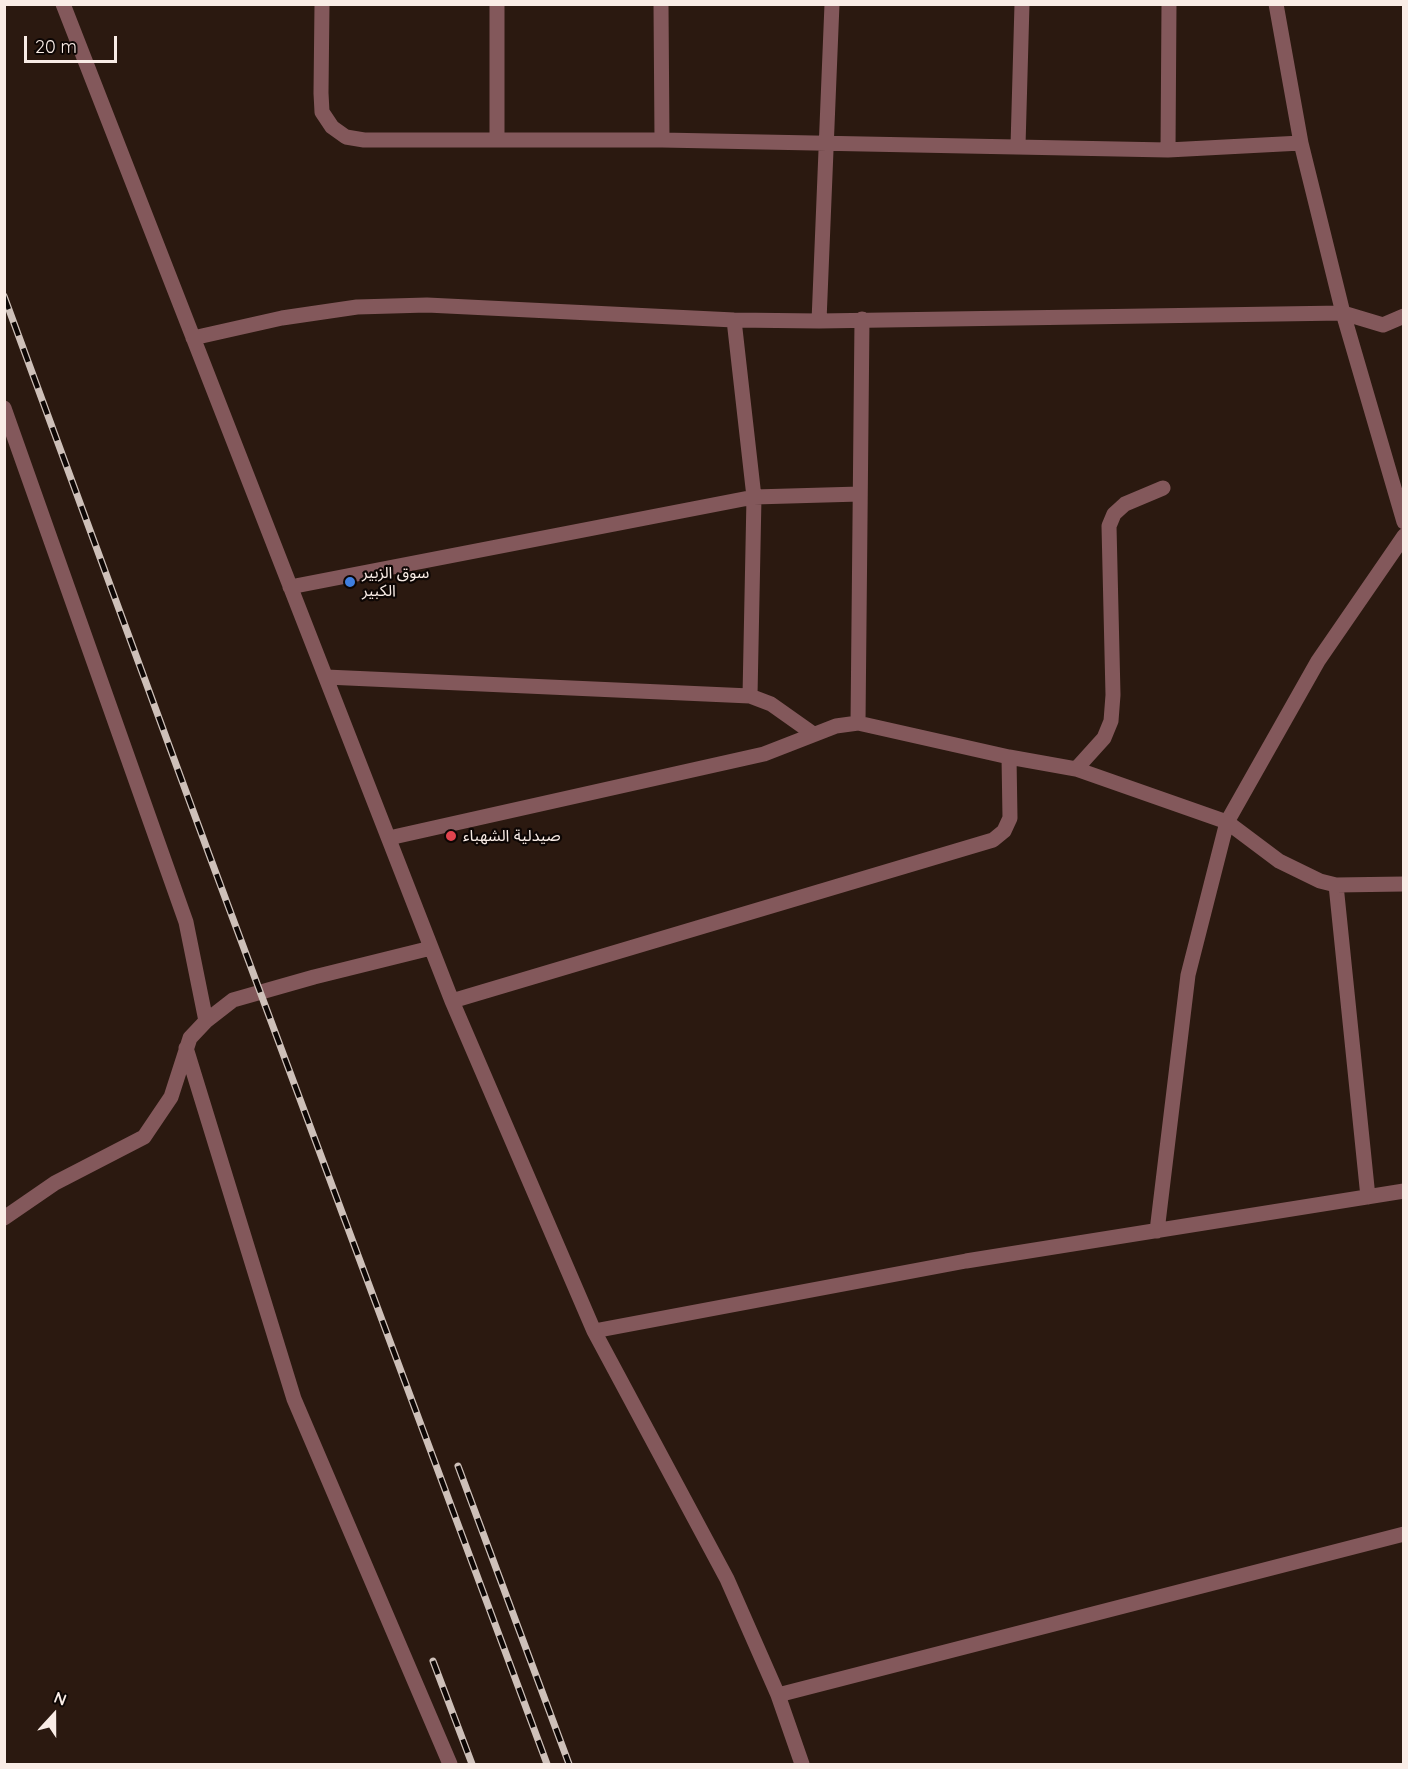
<!DOCTYPE html>
<html>
<head>
<meta charset="utf-8">
<style>
  body { margin:0 }
  #map { position:relative; width:1408px; height:1769px; overflow:hidden; background:#2b1910; font-family:Quicksand,sans-serif }
  canvas { display:block }
  .frame { position:absolute; inset:0; border:6px solid #f9ece6; pointer-events:none }
  .north { position:absolute; left:24px; top:1685px; width:60px; height:60px; -webkit-text-stroke:4px #0d0604; paint-order:stroke; rotate:21deg; font-size:16px; font-weight:700; line-height:24px; text-align:center; color:#f9ece6 }
  .north::after { content:''; display:block; margin:auto; width:21px; height:27px; background:#f9ece6; clip-path:polygon(50% 0,100% 100%,50% 72%,0 100%) }
  .scale { position:absolute; left:24px; top:36px; width:93px; height:27px; box-sizing:border-box; border:3px solid #f9ece6; border-top:0; padding-left:8px; font-size:18px; line-height:21px; white-space:nowrap; color:#f9ece6; -webkit-text-stroke:4px #0d0604; paint-order:stroke }
</style>
</head>
<body>
<div id="map">
<canvas width="1408" height="1769"></canvas>
<div class="frame"></div>
<div class="north">N</div>
<div class="scale">20 m</div>
</div>
<script>
const context = document.querySelector('canvas').getContext('2d');
context.lineJoin = 'round';
const shape = rows => new Path2D(rows.map(r => 'M' + r).join(''));
function strokePath(path, color, width, dash) { context.strokeStyle = color; context.lineWidth = width; context.lineCap = dash ? 'butt' : 'round'; context.setLineDash(dash || []); context.stroke(path); }
function label(font, color, halo, rows, align = 'center') {
  context.font = font + ' Quicksand,"Noto Sans Arabic",sans-serif'; context.lineWidth = 4.5; context.setLineDash([]); context.textBaseline = 'middle'; context.strokeStyle = halo; context.fillStyle = color; for (const [text, x, y, turn = 0] of rows) {
    context.save(); context.translate(x, y); context.rotate((+turn || 0) * Math.PI / 180); context.textAlign = isNaN(turn) ? turn : align; if (halo) context.strokeText(text, 0, 0); context.fillText(text, 0, 0); context.restore();
  }
}
strokePath(shape([
  [63,4,452,1001,594,1331,727,1579,778,1695,802,1764],
  [322,4,321,93,322,112,332,127,346,137,364,140,662,140,1168,150,1301,143],
  [661,4,662,140],
  [1276,4,1301,143,1343,313,1404,522],
  [497,138,497,4],
  [1018,146,1022,4],
  [1168,150,1169,4],
  [734,320,754,497,750,696],
  [819,321,832,4],
  [193,338,282,318,357,307,427,305,734,320,819,321,1343,313,1383,325,1404,316],
  [4,408,186,922,206,1021],
  [290,587,754,497,860,494],
  [326,677,750,696,771,704,812,733],
  [858,723,862,319],
  [1076,769,1104,738,1111,721,1113,695,1109,526,1114,514,1125,504,1163,488],
  [389,838,764,754,836,726,858,723,1009,757,1076,769,1227,822,1279,861,1320,881,1336,885,1404,884],
  [1336,885,1368,1197],
  [452,1001,993,840,1004,831,1010,818,1009,757],
  [186,1048,294,1399,450,1764],
  [4,1218,55,1183,144,1137,171,1097,190,1038,206,1021,233,1000,314,977,431,948],
  [1157,1231,1188,975,1227,822,1318,661,1404,536],
  [594,1331,966,1261,1404,1191],
  [778,1695,1404,1534]
]), '#83585b', 15);
const rail = shape([
  [4,296,210,857,547,1764],
  [458,1466,569,1764],
  [433,1661,472,1764]
]);
strokePath(rail, '#cec0b9', 7);
strokePath(rail, '#0d0604', 4.5, [14]);
for (const [x, y, r, color] of [
  [350,582,6,"#3f7fe0"],
  [451,836,6,"#e0444e"]
]) { const dot = new Path2D(); dot.arc(x, y, r, 0, 2 * Math.PI); context.fillStyle = color; context.fill(dot); strokePath(dot, '#0d0604', 2); }
label('16px', '#f9ece6', '#0d0604', [
  ["سوق الزبير",362,573],
  ["الكبير",362,591],
  ["صيدلية الشهباء",463,836]
], 'left');
</script>
</body>
</html>
